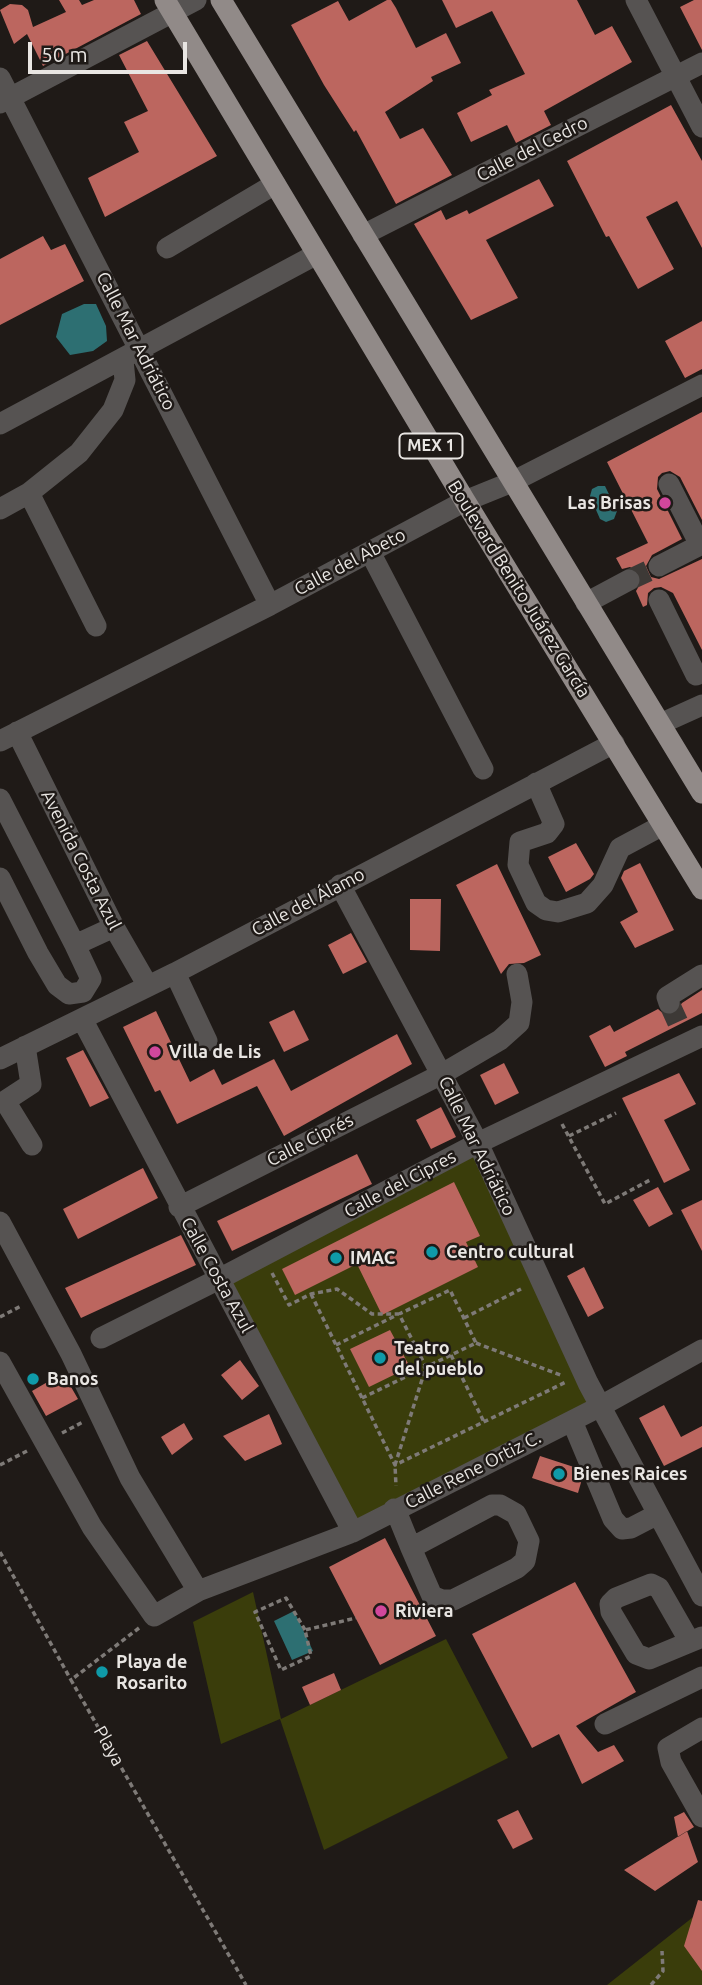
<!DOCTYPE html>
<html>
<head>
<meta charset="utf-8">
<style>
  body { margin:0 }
  #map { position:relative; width:702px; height:1985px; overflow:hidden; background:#1f1a17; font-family:Ubuntu,sans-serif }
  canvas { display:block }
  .scale { position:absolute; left:28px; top:42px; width:159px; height:32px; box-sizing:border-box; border:4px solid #e9e6e3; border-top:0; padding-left:9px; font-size:21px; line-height:24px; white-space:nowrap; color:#e9e6e3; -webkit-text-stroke:5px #1f1a17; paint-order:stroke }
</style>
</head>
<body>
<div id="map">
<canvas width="702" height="1985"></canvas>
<div class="scale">50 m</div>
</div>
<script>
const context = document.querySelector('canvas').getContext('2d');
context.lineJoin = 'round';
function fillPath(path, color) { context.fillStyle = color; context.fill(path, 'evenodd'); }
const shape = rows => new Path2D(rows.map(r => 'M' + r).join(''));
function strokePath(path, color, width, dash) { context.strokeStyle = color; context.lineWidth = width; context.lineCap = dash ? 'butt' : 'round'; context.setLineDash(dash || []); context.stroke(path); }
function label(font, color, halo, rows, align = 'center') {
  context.font = font + ' Ubuntu,sans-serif'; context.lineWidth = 5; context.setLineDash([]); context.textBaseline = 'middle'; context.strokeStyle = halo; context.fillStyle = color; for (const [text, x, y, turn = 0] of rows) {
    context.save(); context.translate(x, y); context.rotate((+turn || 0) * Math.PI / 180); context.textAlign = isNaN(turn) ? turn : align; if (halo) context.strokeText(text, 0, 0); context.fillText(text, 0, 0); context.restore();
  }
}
fillPath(shape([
  [478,1143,601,1406,353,1532,221,1278],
  [253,1592,281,1719,446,1639,508,1758,324,1850,280,1719,221,1744,193,1622],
  [702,1910,702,1985,607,1985]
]), '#3a3d0b');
fillPath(shape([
  [84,304,96,304,106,326,107,341,93,351,70,355,56,337,62,314],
  [598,486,605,486,617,511,614,519,606,522,600,519,590,496,592,489],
  [294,1611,313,1651,292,1660,274,1621]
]), '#2d6f72');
fillPath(shape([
  [59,0,79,0,82,5,94,0,134,0,141,14,43,66,27,34,14,44,0,10,10,4,22,5,28,10,33,27,66,12],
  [387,0,391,0,396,8,416,48,446,33,461,63,431,77,433,81,385,112,400,139,423,128,452,175,396,204,356,130,354,132,324,85,291,25,338,1,349,21],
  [442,0,577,0,595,35,612,26,632,62,544,111,551,125,516,143,507,125,471,142,457,113,492,95,489,90,525,74,492,11,456,28],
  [694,0,702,0,702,50,680,7],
  [147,41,217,156,105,217,88,178,139,152,124,122,148,111,119,55],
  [671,105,702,161,702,248,677,201,646,217,674,269,638,289,609,236,606,237,567,161],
  [539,179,554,206,486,240,518,298,471,320,414,224,441,210,446,220,467,210,469,214],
  [43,236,51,250,65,244,84,281,0,325,0,259],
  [702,321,702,369,685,378,665,341],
  [702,412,702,520,680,477,670,471,662,473,658,477,657,489,682,539,652,555,646,566,651,577,659,579,702,559,702,650,673,593,661,587,654,588,648,593,647,605,643,607,636,591,642,581,640,573,630,567,622,569,616,558,648,543,607,462],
  [576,843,594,874,590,879,566,892,548,857],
  [640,863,674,930,635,948,620,922,638,912,621,878,624,871],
  [497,864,541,955,524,963,509,964,501,974,456,885],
  [410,899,441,899,440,951,410,950],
  [351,933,367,962,343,974,328,945],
  [702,990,702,1013,625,1052,627,1056,605,1067,589,1036,610,1025,614,1032,658,1009,666,1016,674,1015,682,1003],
  [294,1010,309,1040,284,1052,269,1022],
  [156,1011,190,1082,214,1069,222,1085,274,1059,291,1091,397,1034,412,1064,284,1136,257,1086,177,1124,160,1090,155,1092,123,1027],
  [83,1050,109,1098,90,1107,66,1058],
  [504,1063,519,1093,495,1105,480,1075],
  [679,1073,696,1104,664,1120,690,1170,664,1183,622,1098],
  [441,1107,456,1137,431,1149,416,1120],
  [357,1154,372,1184,232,1251,217,1221],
  [143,1168,158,1198,78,1239,63,1209],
  [454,1182,480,1236,466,1242,478,1267,382,1315,357,1264,295,1295,282,1269],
  [658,1187,673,1214,649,1227,633,1200],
  [702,1200,702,1251,681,1210],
  [181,1235,196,1265,81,1318,65,1288],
  [584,1267,604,1308,588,1317,567,1276],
  [390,1330,410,1367,369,1387,350,1349],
  [240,1360,259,1386,242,1400,221,1375],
  [63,1373,78,1399,46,1416,32,1391],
  [664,1405,681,1437,702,1426,702,1447,664,1466,639,1418],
  [269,1414,282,1444,245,1461,223,1436],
  [184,1423,193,1439,172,1455,161,1437],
  [540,1456,577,1468,582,1479,578,1493,532,1478],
  [385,1538,436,1636,380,1665,329,1567],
  [575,1582,636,1692,576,1726,598,1752,614,1745,624,1761,582,1784,559,1734,532,1748,472,1634],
  [334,1673,341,1690,310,1705,302,1687],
  [518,1810,533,1839,513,1849,497,1820],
  [684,1812,694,1827,678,1837,674,1817],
  [687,1831,698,1862,655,1891,624,1870],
  [698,1900,702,1901,702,1971,684,1946]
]), '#bc665f');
strokePath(shape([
  [629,580,659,566],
  [669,1003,679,1025]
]), '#3d3936', 21, [21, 10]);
strokePath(shape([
  [562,1124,605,1204,650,1180],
  [569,1136,616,1113],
  [272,1273,289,1305,311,1294,337,1289,372,1314,399,1314],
  [311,1294,395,1465,566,1382],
  [0,1317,21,1306],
  [464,1318,521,1289],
  [476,1343,563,1376],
  [336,1345,397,1315],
  [451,1355,484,1422],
  [362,1398,426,1367,476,1343,450,1290,399,1314,426,1367,395,1465,396,1486],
  [62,1433,83,1422],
  [0,1465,27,1451],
  [0,1552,71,1680],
  [139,1628,71,1680,246,1985],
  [305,1630,286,1598,255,1612,281,1670,311,1656,305,1630,356,1618],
  [651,1985,663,1971,662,1951]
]), '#7e7a77', 3.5, [5, 3.5]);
strokePath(shape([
  [636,0,702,127],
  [0,78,270,605],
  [0,103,196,0],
  [363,235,702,63],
  [167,248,275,184],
  [0,424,317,254],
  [29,493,96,626],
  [0,509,29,493,79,453,113,410,125,380,123,360],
  [370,552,483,769],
  [659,566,700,545,669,484],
  [659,600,696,675],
  [586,603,629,580],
  [660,724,702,705],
  [17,732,114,927,148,986],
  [0,741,270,605,465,501,512,482,702,385],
  [536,783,554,824,547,833,520,842,518,865,536,903,546,910,558,912,587,903,603,885,620,848,663,825],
  [0,799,75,945,114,927],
  [0,878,38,953,57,985,69,994,83,992,91,979,75,945],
  [340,885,478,1143,588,1383,702,1596],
  [175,973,207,1041],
  [669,1003,667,997,702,975],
  [82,1019,353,1532],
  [25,1046,31,1084,5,1101,32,1145],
  [0,1059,175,973,614,743],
  [179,1207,442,1074,500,1040,519,1023,522,1002,517,974],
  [0,1222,71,1354,130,1478,198,1591],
  [101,1338,221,1278,478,1143,702,1036],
  [0,1362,92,1527,154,1616,198,1591,353,1532,601,1406,702,1350],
  [572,1421,613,1519,622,1529,631,1528,658,1514],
  [394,1509,398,1516,411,1548,432,1596,442,1600,453,1600,517,1568,525,1561,529,1541,516,1514,500,1505,492,1505,411,1548],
  [690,1642,659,1588,651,1584,616,1598,610,1604,611,1612,636,1654,649,1659,690,1642,702,1637],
  [605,1724,702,1677],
  [702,1728,668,1748,671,1762,702,1817]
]), '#565352', 21);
strokePath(shape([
  [165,0,465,501,702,889],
  [221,0,702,793]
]), '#918a88', 21);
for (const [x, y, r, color] of [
  [665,503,7,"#d1479c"],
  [155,1052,7,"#d1479c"],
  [432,1252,7,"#0f9aa8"],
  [336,1258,7,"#0f9aa8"],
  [380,1358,7,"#0f9aa8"],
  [33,1379,7,"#0f9aa8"],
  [559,1474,7,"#0f9aa8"],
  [381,1611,7,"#d1479c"],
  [102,1672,7,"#0f9aa8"]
]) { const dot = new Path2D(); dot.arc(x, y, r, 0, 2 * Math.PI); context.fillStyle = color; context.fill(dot); strokePath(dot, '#1f1a17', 2.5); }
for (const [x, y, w] of [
  [431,446,63]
]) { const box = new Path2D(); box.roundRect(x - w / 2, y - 12.5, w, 25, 5); context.fillStyle = '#1f1a17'; context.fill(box); strokePath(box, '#e9e6e3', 2); }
label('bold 16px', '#e9e6e3', null, [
  ["MEX 1",431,446]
]);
label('18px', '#e9e6e3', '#1f1a17', [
  ["Calle del Cedro",532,149,-27],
  ["Calle Mar Adriático",136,341,63],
  ["Calle del Abeto",350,562,-28],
  ["Boulevard Benito Juárez García",519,589,58],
  ["Avenida Costa Azul",81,860,63],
  ["Calle del Álamo",308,902,-28],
  ["Calle Ciprés",310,1140,-27],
  ["Calle Mar Adriático",477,1146,64],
  ["Calle del Cipres",400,1184,-28],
  ["Calle Costa Azul",217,1275,61],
  ["Calle Rene Ortiz C.",473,1470,-27],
  ["Playa",109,1746,60]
]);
label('bold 18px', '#e9e6e3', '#1f1a17', [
  ["Las Brisas",651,503,"right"],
  ["Villa de Lis",169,1052],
  ["Centro cultural",446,1252],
  ["IMAC",350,1258],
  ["Teatro",394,1348],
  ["del pueblo",394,1369],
  ["Banos",47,1379],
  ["Bienes Raices",573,1474],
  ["Riviera",395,1611],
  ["Playa de",116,1662],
  ["Rosarito",116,1683]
], 'left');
</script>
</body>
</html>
